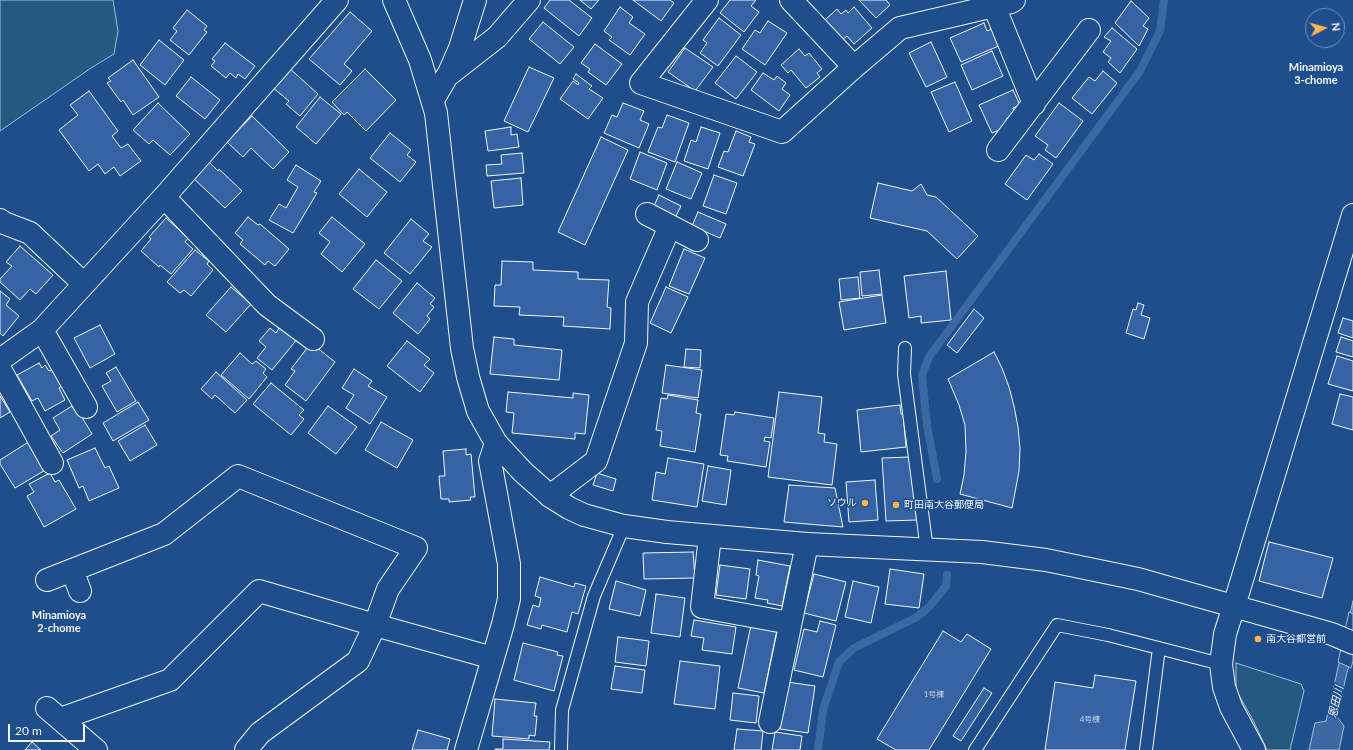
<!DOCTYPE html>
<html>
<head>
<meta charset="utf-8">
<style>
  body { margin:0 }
  #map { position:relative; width:1353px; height:750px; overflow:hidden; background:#1f4e8c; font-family:Lato,sans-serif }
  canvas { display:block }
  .north { position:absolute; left:1305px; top:8px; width:40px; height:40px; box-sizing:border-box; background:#1f4e8c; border:1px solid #7391ba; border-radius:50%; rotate:84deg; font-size:11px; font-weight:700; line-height:16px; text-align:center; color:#f2f6ff }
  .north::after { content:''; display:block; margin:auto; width:14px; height:18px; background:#ffb74d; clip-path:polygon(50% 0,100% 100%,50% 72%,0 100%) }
  .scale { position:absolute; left:8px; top:724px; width:77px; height:18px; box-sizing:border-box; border:2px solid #f2f6ff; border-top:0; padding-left:5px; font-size:12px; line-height:14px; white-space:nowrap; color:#f2f6ff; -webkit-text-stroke:3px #1f4e8c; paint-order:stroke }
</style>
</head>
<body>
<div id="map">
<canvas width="1353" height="750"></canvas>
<div class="north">N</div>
<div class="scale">20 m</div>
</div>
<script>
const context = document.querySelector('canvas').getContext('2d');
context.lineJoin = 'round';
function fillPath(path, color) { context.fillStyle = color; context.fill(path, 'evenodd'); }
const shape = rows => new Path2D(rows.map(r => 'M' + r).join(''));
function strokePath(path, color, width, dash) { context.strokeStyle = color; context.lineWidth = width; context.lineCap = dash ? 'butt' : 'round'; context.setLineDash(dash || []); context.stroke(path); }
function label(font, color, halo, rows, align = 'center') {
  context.font = font + ' Lato,"Noto Sans JP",sans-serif'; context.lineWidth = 3; context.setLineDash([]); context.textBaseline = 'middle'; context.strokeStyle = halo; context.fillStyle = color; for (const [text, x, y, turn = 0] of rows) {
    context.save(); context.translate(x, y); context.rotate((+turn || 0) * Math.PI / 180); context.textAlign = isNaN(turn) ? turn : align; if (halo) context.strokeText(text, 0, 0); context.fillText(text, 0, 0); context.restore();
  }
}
const green = shape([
  [0,0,113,0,118,31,114,54,91,68,0,131,0,0],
  [1236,663,1301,684,1304,691,1290,750,1267,750,1253,720,1236,690,1236,663]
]);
fillPath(green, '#245a82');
strokePath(green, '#a8bbd7', 1);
const water = shape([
  [1353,601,1353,655,1347,672,1337,717,1344,726,1339,750,1309,750,1315,723,1326,721,1353,601]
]);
fillPath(water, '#3b69a3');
strokePath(water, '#a8bbd7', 1);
const pier = shape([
  [1349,612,1353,614,1353,661,1351,668,1338,662,1349,612]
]);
fillPath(pier, '#1f4e8c');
strokePath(pier, '#a8bbd7', 1);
strokePath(shape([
  [937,479,927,425,922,375,929,357,1140,71,1160,31,1164,0],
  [818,750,823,710,839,662,854,648,917,617,930,606,946,586,947,575]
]), '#3b69a3', 8);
const building = shape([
  [550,0,569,0,592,18,579,36,544,8,550,0],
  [580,0,599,0,591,9,580,0],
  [633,0,670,0,674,3,661,21,633,0],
  [730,0,756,0,751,6,759,12,744,32,720,13,730,0],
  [859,0,886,0,890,5,876,18,859,0],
  [1131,1,1149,18,1143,26,1148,29,1139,46,1115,23,1131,1],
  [620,7,633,17,629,23,645,34,630,55,609,40,612,37,604,31,620,7],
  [854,7,872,28,854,44,847,36,842,40,825,20,837,9,841,14,846,10,848,13,854,7],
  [187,10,207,26,204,30,207,32,189,55,170,40,177,31,173,28,187,10],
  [350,12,372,31,344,64,352,71,340,85,309,59,350,12],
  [719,18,741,35,718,66,700,53,707,43,703,40,719,18],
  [768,21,787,33,765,65,742,49,755,30,760,33,768,21],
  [543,22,574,47,560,64,529,39,543,22],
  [984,23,987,31,994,28,1001,45,961,62,950,38,984,23],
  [1112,28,1137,49,1120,73,1108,62,1111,58,1103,52,1111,41,1104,37,1112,28],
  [159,40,184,60,165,85,140,65,159,40],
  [931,42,947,77,926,87,909,53,931,42],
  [225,43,255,66,245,79,238,74,236,78,230,73,226,78,211,66,215,61,212,59,225,43],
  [595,44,622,64,606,85,588,72,590,69,581,63,595,44],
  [685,48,713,67,695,91,668,72,685,48],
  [799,49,805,56,809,53,822,69,817,73,820,77,806,88,791,70,788,73,781,65,799,49],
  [992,51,1003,76,972,90,961,65,992,51],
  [736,56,757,72,736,99,715,83,736,56],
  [133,60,159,97,133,115,123,100,121,102,107,83,111,81,108,78,133,60],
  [288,67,318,94,300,116,286,104,289,101,272,87,288,67],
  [529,67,554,78,528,132,504,121,529,67],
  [365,69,396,100,366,131,347,112,344,115,332,102,365,69],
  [1103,71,1117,83,1092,114,1072,98,1089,77,1095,81,1103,71],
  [763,73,774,80,777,76,786,83,782,89,790,95,779,111,751,90,763,73],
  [576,74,592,86,589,89,603,98,588,119,560,99,573,81,578,85,579,83,573,79,576,74],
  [191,77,220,100,205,119,176,96,191,77],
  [955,82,972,121,949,132,931,92,955,82],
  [1013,90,1020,105,1013,108,1015,115,1006,119,1009,126,992,133,979,105,1013,90],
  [89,91,118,131,112,136,121,148,128,144,141,161,120,176,114,167,105,174,98,164,89,171,59,130,78,115,70,105,89,91],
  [320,97,341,114,316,144,296,127,320,97],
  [158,103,190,134,170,155,153,140,149,144,133,130,158,103],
  [623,103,644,111,640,120,649,124,639,148,604,133,612,115,617,117,623,103],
  [1059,103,1083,121,1056,158,1045,150,1048,145,1035,136,1059,103],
  [667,115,689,123,675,162,648,152,658,127,662,128,667,115],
  [252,116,289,152,273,169,251,148,243,157,227,142,252,116],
  [511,127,511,135,517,134,519,147,488,151,485,131,511,127],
  [701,127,720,133,708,169,684,161,691,140,696,142,701,127],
  [736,131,751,137,749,142,755,144,743,176,718,167,724,151,728,152,736,131],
  [390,133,411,150,407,155,416,162,400,182,370,158,390,133],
  [601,137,628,150,585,245,558,232,601,137],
  [640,152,667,163,657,190,630,179,640,152],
  [522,153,524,173,487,176,486,165,502,164,501,155,522,153],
  [1039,154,1053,164,1027,200,1005,184,1026,155,1034,160,1039,154],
  [207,160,218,171,219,169,242,191,225,208,191,176,207,160],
  [677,162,702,173,691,199,666,189,677,162],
  [296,165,321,181,314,192,317,193,293,233,269,220,279,204,286,208,298,187,287,180,296,165],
  [359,169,387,192,367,217,339,194,359,169],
  [714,175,737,183,726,214,703,206,714,175],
  [521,178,523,205,494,208,491,181,521,178],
  [878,183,912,191,921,184,927,195,936,197,978,236,957,259,927,231,870,218,878,183],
  [659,195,681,206,675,218,653,208,659,195],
  [698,212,726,224,720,238,692,226,698,212],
  [248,217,258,225,260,224,289,249,275,266,268,261,265,265,240,244,243,240,235,233,248,217],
  [332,217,365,244,342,272,321,254,330,242,319,233,332,217],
  [166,218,188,238,185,242,193,249,171,274,160,265,159,267,141,251,151,239,149,237,166,218],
  [411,219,429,234,423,241,432,247,410,274,384,253,411,219],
  [20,246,53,275,36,294,30,289,20,300,0,282,0,279,12,266,6,262,20,246],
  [684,249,705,258,689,294,669,286,684,249],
  [195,250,209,261,207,264,213,270,191,296,184,290,180,293,167,282,195,250],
  [376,260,402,281,379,309,353,289,376,260],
  [502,261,533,262,533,270,578,272,578,279,609,280,607,307,611,308,610,329,563,326,564,317,519,315,520,307,494,306,495,285,501,285,502,261],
  [879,270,882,294,862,296,860,272,879,270],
  [946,271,951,320,921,323,921,316,909,318,904,276,946,271],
  [858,277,860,298,841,300,839,279,858,277],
  [417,283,435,298,430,304,434,307,427,316,430,319,418,334,393,313,417,283],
  [231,287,251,304,226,332,206,315,231,287],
  [666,287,688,297,671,333,650,323,666,287],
  [0,291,10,299,6,305,19,316,3,336,0,333,0,291],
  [882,295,886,323,844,330,839,302,882,295],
  [1138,303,1144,305,1141,315,1150,318,1144,339,1126,333,1133,309,1136,310,1138,303],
  [974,309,984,318,957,353,947,345,974,309],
  [1343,318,1353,321,1353,338,1338,333,1343,318],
  [100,325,115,354,90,368,74,338,100,325],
  [281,325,298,338,272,370,257,358,266,347,259,341,270,328,276,333,281,325],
  [494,337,514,339,514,345,562,350,559,380,490,374,494,337],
  [1341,337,1353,341,1353,357,1336,352,1341,337],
  [407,341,430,359,424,365,434,373,420,392,387,366,407,341],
  [311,343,335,362,306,401,285,385,295,371,291,369,311,343],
  [686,349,701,350,700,368,684,367,686,349],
  [994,352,1002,368,1009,387,1014,406,1018,427,1020,449,1019,471,1012,508,960,494,964,475,966,452,965,425,959,405,948,379,994,352],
  [240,353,252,364,256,361,266,369,263,373,267,377,249,399,221,375,240,353],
  [1337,356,1353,361,1353,391,1328,384,1337,356],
  [39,363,42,368,45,365,49,371,55,368,65,384,59,388,65,400,45,411,38,398,32,401,17,375,39,363],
  [666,365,702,370,698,398,662,393,666,365],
  [116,367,136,401,117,412,102,386,111,381,106,373,116,367],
  [354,369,372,381,368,386,387,397,370,424,346,408,354,395,342,388,354,369],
  [216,372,247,400,235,413,215,395,212,399,201,389,216,372],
  [271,383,304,410,299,415,304,419,291,435,253,404,271,383],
  [508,392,573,398,573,393,589,395,585,434,575,433,575,439,512,433,514,413,506,412,508,392],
  [779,392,822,397,818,433,825,434,824,442,837,444,832,485,768,477,779,392],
  [1340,394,1353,397,1353,430,1332,424,1340,394],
  [668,395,698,400,696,413,701,414,695,452,660,446,662,431,656,430,661,398,667,399,668,395],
  [0,396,10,412,0,418,0,396],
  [138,402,149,420,113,441,103,423,138,402],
  [900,405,901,414,903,414,906,447,861,452,857,410,900,405],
  [72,406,78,415,80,414,92,434,63,453,51,436,60,430,53,418,72,406],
  [328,406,357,427,336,454,308,433,328,406],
  [735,412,774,418,771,438,765,437,764,441,770,442,766,467,727,461,728,456,720,455,726,414,734,415,735,412],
  [381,422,413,440,397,468,365,450,381,422],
  [145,425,157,445,130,461,118,441,145,425],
  [30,441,47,469,15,488,0,464,0,460,30,441],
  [95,448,105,468,109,466,119,488,89,501,83,486,79,488,67,460,95,448],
  [466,449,466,455,471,454,475,497,470,497,471,500,449,502,449,499,441,499,439,476,445,476,443,451,466,449],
  [910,457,917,520,886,521,882,458,910,457],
  [668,458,704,464,697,507,652,500,656,472,665,474,668,458],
  [708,466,731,470,726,505,702,501,708,466],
  [50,473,55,482,59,480,76,509,44,527,27,496,34,492,29,484,50,473],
  [597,473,616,479,613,491,593,485,597,473],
  [875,480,878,520,849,522,846,482,875,480],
  [789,485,835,488,843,527,784,522,789,485],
  [1269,542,1333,558,1322,598,1259,581,1269,542],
  [693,552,695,578,644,579,643,553,693,552],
  [758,560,790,566,782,606,767,603,768,600,755,598,759,576,756,575,758,560],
  [720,565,750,569,746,599,716,595,720,565],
  [890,569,924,574,919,608,885,604,890,569],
  [814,574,846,582,836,621,804,613,814,574],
  [540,577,574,587,575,583,586,586,578,614,572,612,567,632,542,625,541,629,527,625,533,605,539,607,541,598,535,596,540,577],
  [616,581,646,590,640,616,609,609,616,581],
  [853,581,879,587,871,623,845,617,853,581],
  [656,594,685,598,680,637,651,633,656,594],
  [694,620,736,627,732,654,702,650,704,638,691,636,694,620],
  [820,621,836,625,823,677,794,670,804,629,817,632,820,621],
  [751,625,777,630,764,693,738,688,751,625],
  [943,631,961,642,967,634,991,649,929,750,896,750,877,739,943,631],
  [618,637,649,641,646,666,615,662,618,637],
  [523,643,558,652,557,655,563,656,554,691,514,680,523,643],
  [680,661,720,666,715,709,674,704,680,661],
  [615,666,645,670,642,693,611,689,615,666],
  [1095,675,1136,681,1125,750,1045,750,1055,682,1093,688,1095,675],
  [787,682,815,686,808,733,780,729,787,682],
  [984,688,992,693,961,741,953,736,984,688],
  [733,693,759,696,756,723,730,720,733,693],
  [495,699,536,703,534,716,537,716,535,736,529,735,529,739,492,736,495,699],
  [737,729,763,731,761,750,734,750,737,729],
  [418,730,450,739,447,750,412,750,418,730],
  [775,732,802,736,800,750,772,750,775,732],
  [503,739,550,742,549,750,495,750,495,749,503,749,503,739],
  [32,742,41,750,25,750,32,742]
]);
fillPath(building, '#3563a3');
strokePath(building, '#f2f6ff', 1);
const service = shape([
  [905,348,904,374,927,550],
  [561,750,562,710,594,596,624,526],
  [975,750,1057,625,1108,635,1221,664],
  [1146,750,1159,648]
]);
const minor = shape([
  [707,0,641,83,782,132,854,67,900,28,1011,2,1014,0],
  [791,0,854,67],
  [994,6,1034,104],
  [449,73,460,48,475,0],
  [433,100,447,76,497,37,529,0],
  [998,150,1089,30],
  [164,197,267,305,313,339],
  [647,214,697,240],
  [0,220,4,223,30,233,84,284],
  [42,330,86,407],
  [0,360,42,330,164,197,337,0],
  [0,369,52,463],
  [550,496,596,461,636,343,637,302,670,226],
  [710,536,702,607,790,623],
  [72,570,80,591],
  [47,580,164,534,238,476,416,548,388,589,375,625,358,661,260,733,246,750],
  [1234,606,1353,215],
  [47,708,96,750],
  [60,719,170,680,259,591,375,625,493,658],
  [770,722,807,544],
  [466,750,503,624,509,599,509,564,490,461,496,443]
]);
const tertiary = shape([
  [394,0,420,60,436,113,462,348,468,377,478,411,496,443,523,472,550,496,569,508,584,515,624,526,667,532,807,544,982,552,1046,560,1138,579,1332,634,1353,643],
  [1234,606,1225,634,1221,664,1224,687,1231,707,1254,750]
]);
strokePath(service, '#f2f6ff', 14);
strokePath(minor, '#f2f6ff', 24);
strokePath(tertiary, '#f2f6ff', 24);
strokePath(service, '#1f4e8c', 12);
strokePath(minor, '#1f4e8c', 22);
strokePath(tertiary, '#1f4e8c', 22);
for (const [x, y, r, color] of [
  [865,503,4,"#ffb74d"],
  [896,505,4,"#ffb74d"],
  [1258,639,4,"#ffb74d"]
]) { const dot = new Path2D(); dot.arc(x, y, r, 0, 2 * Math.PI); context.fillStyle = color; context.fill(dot); strokePath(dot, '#1f4e8c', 1.5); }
label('8px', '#c3d1e8', null, [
  ["1号棟",934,694],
  ["4号棟",1090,719]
]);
label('10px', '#f2f6ff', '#1f4e8c', [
  ["ソウル",857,503,"right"],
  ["町田南大谷郵便局",904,505],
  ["南大谷都営前",1266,639]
], 'left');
label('bold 11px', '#f2f6ff', '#1f4e8c', [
  ["Minamioya",1316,67],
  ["3-chome",1316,80],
  ["Minamioya",59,615],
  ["2-chome",59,628]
]);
label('italic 11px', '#f2f6ff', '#1f4e8c', [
  ["恩田川",1336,702,-77]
]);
</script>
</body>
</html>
